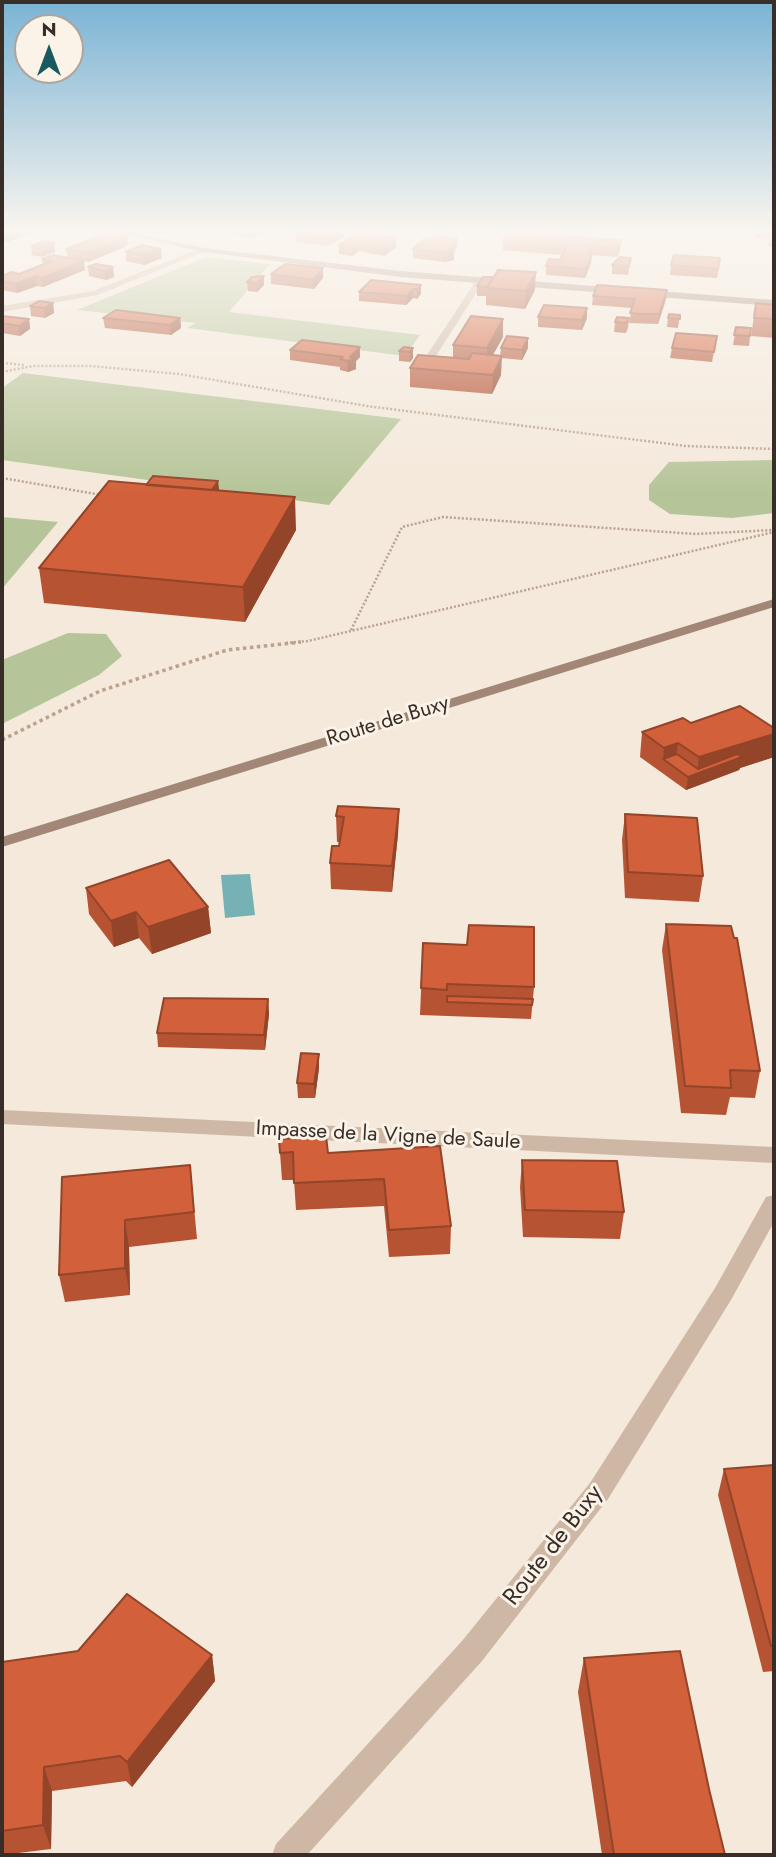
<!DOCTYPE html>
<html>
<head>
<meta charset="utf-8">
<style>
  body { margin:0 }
  #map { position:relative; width:776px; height:1857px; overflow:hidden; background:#f4e9db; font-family:Jost,sans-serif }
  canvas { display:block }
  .frame { position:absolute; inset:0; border:4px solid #392d27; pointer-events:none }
  .north { position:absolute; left:14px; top:14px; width:70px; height:70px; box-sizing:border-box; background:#fbf3e8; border:2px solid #ada49b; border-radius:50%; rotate:0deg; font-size:19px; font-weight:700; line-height:28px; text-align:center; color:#392d27 }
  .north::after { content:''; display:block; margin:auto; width:24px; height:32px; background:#185a5f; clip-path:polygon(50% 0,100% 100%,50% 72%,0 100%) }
</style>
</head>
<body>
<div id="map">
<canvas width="776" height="1857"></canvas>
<div class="frame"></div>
<div class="north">N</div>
</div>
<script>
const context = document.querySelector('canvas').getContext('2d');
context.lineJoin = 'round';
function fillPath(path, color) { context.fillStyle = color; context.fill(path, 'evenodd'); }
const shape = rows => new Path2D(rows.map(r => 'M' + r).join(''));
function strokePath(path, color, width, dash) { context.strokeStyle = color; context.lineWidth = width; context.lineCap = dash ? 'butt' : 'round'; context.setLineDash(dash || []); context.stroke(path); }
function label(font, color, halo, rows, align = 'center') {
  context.font = font + ' Jost,sans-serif'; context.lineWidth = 6; context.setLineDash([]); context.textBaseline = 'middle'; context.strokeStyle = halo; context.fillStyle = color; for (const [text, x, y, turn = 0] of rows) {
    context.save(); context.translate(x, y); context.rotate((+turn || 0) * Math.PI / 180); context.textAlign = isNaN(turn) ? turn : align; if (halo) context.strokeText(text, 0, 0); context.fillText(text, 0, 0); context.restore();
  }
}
fillPath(shape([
  [206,257,270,264,229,312,420,335,405,356,187,328,196,323,77,310],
  [23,373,401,419,329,505,2,460,2,388],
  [774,460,774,513,732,518,670,514,649,500,649,485,669,462],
  [2,517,58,522,2,589],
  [68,633,106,634,122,656,99,675,2,724,2,660]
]), '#b6c599');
fillPath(shape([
  [250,874,255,915,225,918,221,875]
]), '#76b1b5');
strokePath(shape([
  [2,363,25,365],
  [2,372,33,366,91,366,179,374,367,406,685,446,774,449],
  [2,478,102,495],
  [351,630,402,527,443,517,696,534,773,530],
  [286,643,308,641,774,532]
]), '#baa28f', 2.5, [2, 2]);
strokePath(shape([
  [2,740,100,691,227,650,301,642]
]), '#baa28f', 3.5, [3.5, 3.5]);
fillPath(shape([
  [479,279,483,282,431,364,423,366,421,364,475,282,479,279]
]), '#ceb8a5');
fillPath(shape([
  [201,248,208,250,98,295,2,312,2,306,93,291,201,248],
  [2,1110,774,1147,774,1163,2,1124,2,1110],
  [774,1195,774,1222,731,1300,608,1499,482,1661,307,1855,272,1855,276,1844,462,1641,590,1483,715,1288,766,1197,774,1195]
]), '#ceb8a5');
fillPath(shape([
  [114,232,130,232,204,248,401,271,774,300,774,306,401,277,204,252,114,232],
  [774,599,774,607,2,847,2,837,774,599]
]), '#a28676');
fillPath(shape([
  [2,232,34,232,4,243,2,242],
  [221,232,266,232,252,238],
  [297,232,344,232,344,237,327,246,296,242,296,233],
  [475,232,499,232,497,234],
  [756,232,774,232,774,247,768,247,770,238,755,237],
  [357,233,396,247,384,256,359,251,352,256,339,254,339,245],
  [621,240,620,249,617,257,592,255,591,263,585,278,546,275,546,266,560,260,563,255,503,250,503,241],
  [54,243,55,252,42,257,32,255,31,246],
  [128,243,127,244,127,246,88,262,84,261,85,270,43,287,37,286,17,293,2,290,2,276,19,274,43,264,42,259,68,258,66,249],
  [457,246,454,252,454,260,444,262,413,258,413,249],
  [126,252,162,258,144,265,126,261],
  [631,258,628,275,612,274,612,265],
  [671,265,719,267,717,278,670,275],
  [88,267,113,267,114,277,106,280,89,276],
  [271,274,323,278,314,289,271,284],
  [252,277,264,285,257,292,248,291,247,282],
  [421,285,421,294,417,299,413,298,406,305,359,301,359,292],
  [477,286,535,290,525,309,486,305,486,296,477,296],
  [667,290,666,299,658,324,629,323,632,308,592,305,593,296],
  [53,303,54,313,45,318,31,316,30,306],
  [756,303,774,305,774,338,751,336],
  [587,308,587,318,582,330,538,327,538,317],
  [2,311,2,316,29,319,30,329,20,336,2,333],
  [680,315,678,328,667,327,668,318],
  [103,318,180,318,181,328,171,335,105,328],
  [629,318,628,328,626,333,614,332,615,322],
  [503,319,503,337,493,355,500,356,501,348,528,338,528,348,522,360,501,358,501,375,492,394,410,387,410,368,453,358,453,345],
  [736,327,751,328,749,346,733,345],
  [717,336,712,362,670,358,672,348],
  [413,348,413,358,410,362,399,361,399,351],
  [290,350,360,357,356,361,356,369,348,372,340,370,340,367,290,360],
  [218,481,219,490,296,530,245,622,44,603,39,568,146,485],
  [691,723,774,728,774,757,740,768,739,770,686,790,640,757,642,732],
  [399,809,398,834,392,892,331,889,330,863,339,846,340,842,337,842,336,816],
  [625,814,703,876,699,902,625,898,622,840],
  [86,888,208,907,211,933,152,954,139,938,114,947,89,914],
  [666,924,760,1071,755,1098,730,1097,726,1115,681,1113,662,950],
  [423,943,534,987,531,1019,420,1015],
  [268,999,269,1014,265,1050,158,1047,157,1033],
  [319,1068,315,1098,298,1098,297,1083],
  [279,1139,328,1153,440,1146,451,1226,450,1254,389,1257,384,1206,296,1210,294,1180,282,1180],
  [522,1160,624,1212,620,1239,523,1237,520,1187],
  [190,1165,197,1239,129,1247,130,1295,65,1302,59,1275],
  [774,1465,774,1671,763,1672,718,1495,724,1469],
  [212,1655,215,1681,132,1787,126,1781,52,1791,51,1849,2,1855,2,1662],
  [584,1658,709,1789,725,1855,602,1855,578,1692]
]), '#b55333');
fillPath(shape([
  [9,232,34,232,4,243,3,234],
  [252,232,266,232,252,238],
  [335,232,344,232,344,237,327,246,326,237],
  [128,234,128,243,127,244,127,246,88,262,87,253],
  [396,238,396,247,384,256,384,247],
  [457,238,457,246,454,252,454,260,444,262,444,253,449,248,453,241],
  [621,240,620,249,617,257,618,248],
  [359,242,359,251,352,256,352,247],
  [54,243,55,252,42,257,40,248],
  [591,246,591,263,585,278,586,269],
  [161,249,162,258,144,265,143,255],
  [84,261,85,270,43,287,42,278],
  [113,267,114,277,106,280,105,271],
  [323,268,323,278,314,289,313,280],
  [536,272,535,290,525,309,526,291],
  [36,276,37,286,17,293,16,284],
  [264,276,264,285,257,292,257,283],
  [421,285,421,294,417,299,417,289],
  [413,289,413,298,406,305,407,296],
  [667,290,666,299,658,324,659,314],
  [53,303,54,313,45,318,44,308],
  [587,308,587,318,582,330,582,320],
  [180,318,181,328,171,335,170,325],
  [29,319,30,329,20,336,19,326],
  [503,319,503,337,486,366,487,348],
  [528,338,528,348,522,360,522,350],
  [360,347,360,357,356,361,356,369,348,372,347,361,350,357],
  [413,348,413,358,410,362,410,352],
  [502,356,501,375,492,394,493,375],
  [218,481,220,502,204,501],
  [295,497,296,530,245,622,243,587],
  [774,734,774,757,740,768,739,770,686,790,688,777,697,774,699,757],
  [678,743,675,767,663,759,664,748],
  [399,809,398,834,392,892,392,866],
  [208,907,211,933,152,954,148,927],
  [136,912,139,938,114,947,111,921],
  [268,999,269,1014,265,1050,264,1035],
  [319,1054,319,1068,315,1098,314,1084],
  [125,1220,129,1247,130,1295,125,1268],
  [212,1655,215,1681,132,1787,127,1762],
  [44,1767,52,1791,51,1849,43,1825]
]), '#934429');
const building = shape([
  [109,232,118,232,128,234,121,237,126,238,87,253,66,249,109,232],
  [297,232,335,232,326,237,296,233,297,232],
  [357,233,396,238,384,247,359,242,352,247,339,245,357,233],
  [507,233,621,240,618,248,591,246,589,254,592,254,586,269,546,266,549,259,560,260,567,246,503,241,507,233],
  [435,236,457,238,453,241,456,241,449,248,454,251,444,253,413,249,425,238,432,239,435,236],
  [44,241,54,243,40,248,31,246,44,241],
  [142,245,161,249,143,255,126,252,142,245],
  [53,255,84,261,42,278,36,276,16,284,2,281,2,276,12,272,19,274,52,261,42,259,53,255],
  [674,255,720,258,718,269,671,265,674,255],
  [620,257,631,258,629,266,612,265,620,257],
  [96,264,113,267,105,271,88,267,96,264],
  [285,264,323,268,313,280,271,274,285,264],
  [498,270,536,272,526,291,487,288,498,270],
  [264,276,257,283,247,282,252,277,264,276],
  [483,277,493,277,487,287,477,286,483,277],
  [371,280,421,285,417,289,413,289,407,296,359,292,371,280],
  [597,285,667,290,659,314,640,314,630,313,635,299,593,296,597,285],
  [39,301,53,303,44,308,30,306,39,301],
  [756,303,774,305,774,319,754,318,756,303],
  [544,305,587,308,582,320,538,317,544,305],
  [116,310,180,318,170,325,103,318,116,310],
  [669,314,680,315,680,319,668,318,669,314],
  [2,316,29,319,19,326,2,323,2,316],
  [471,316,503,319,487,348,453,345,471,316],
  [617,317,629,318,627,323,615,322,617,317],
  [736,327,751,328,750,336,734,335,736,327],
  [676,333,717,336,714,352,672,348,676,333],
  [507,336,528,338,522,350,501,348,507,336],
  [302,340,360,347,350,357,356,359,347,361,340,359,343,357,290,350,302,340],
  [404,347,413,348,410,352,399,351,404,347],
  [472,353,502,356,493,375,410,368,418,355,469,359,472,353],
  [153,476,218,481,212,490,146,485,153,476],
  [109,481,295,497,243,587,39,568,109,481],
  [740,706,774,728,774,734,699,757,678,743,664,748,642,732,683,718,691,723,740,706],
  [677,754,698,769,737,754,742,757,688,777,663,759,677,754],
  [338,806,399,809,392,866,330,863,332,846,339,846,344,817,336,816,338,806],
  [625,814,697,818,703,876,628,872,625,814],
  [169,860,208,907,148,927,136,912,111,921,86,888,169,860],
  [666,924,731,926,734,938,737,938,760,1071,730,1070,731,1088,685,1086,666,924],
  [469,925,534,927,534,987,447,984,447,990,421,988,423,943,467,945,469,925],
  [447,996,533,999,532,1005,447,1002,447,996],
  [164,998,268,999,264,1035,157,1033,164,998],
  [301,1053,319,1054,314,1084,297,1083,301,1053],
  [326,1136,328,1153,440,1146,451,1226,389,1230,384,1179,294,1183,293,1152,280,1153,279,1139,326,1136],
  [522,1160,617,1161,624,1212,525,1210,522,1160],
  [190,1165,194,1212,125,1220,125,1268,59,1275,62,1177,190,1165],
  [774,1465,774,1646,771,1646,724,1469,774,1465],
  [127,1594,212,1655,127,1762,120,1756,44,1767,43,1825,2,1831,2,1662,78,1651,127,1594],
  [680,1651,709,1789,725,1855,614,1855,584,1658,680,1651]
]);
fillPath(building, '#d2613b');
strokePath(building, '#934429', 2);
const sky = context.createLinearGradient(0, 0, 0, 492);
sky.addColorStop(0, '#7ab3d4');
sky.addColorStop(0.47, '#faf5ef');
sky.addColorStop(1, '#faf5ef00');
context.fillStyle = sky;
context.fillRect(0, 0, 776, 492);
label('21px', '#392d27', '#fbf3e8', [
  ["Route de Buxy",388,722,-17],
  ["Impasse de la Vigne de Saule",388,1136,3]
]);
label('24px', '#392d27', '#fbf3e8', [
  ["Route de Buxy",554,1546,-52]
]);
</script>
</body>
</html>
